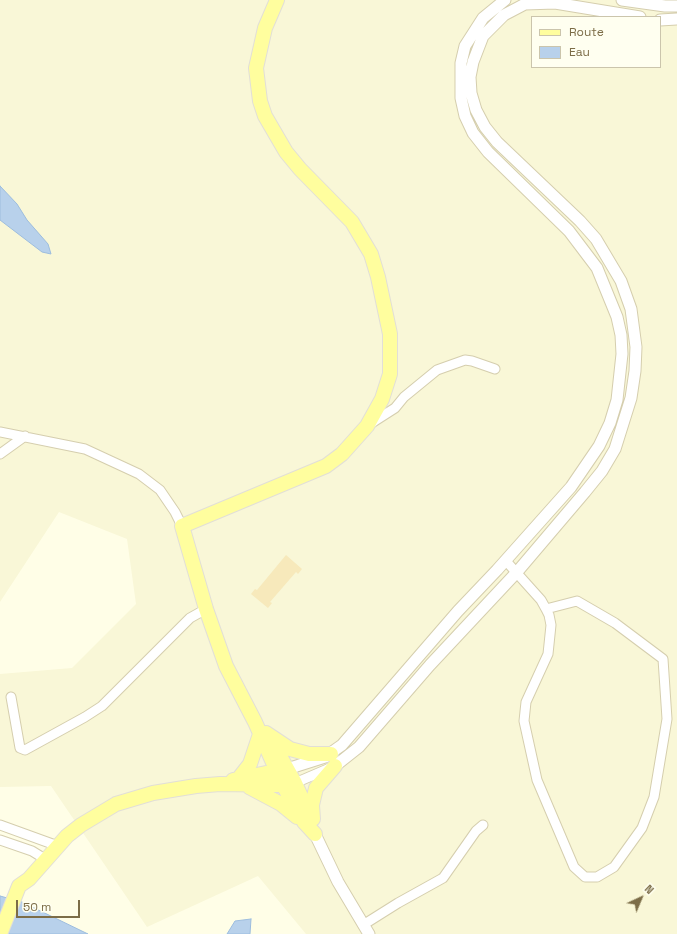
<!DOCTYPE html>
<html>
<head>
<meta charset="utf-8">
<style>
  body { margin:0 }
  #map { position:relative; width:677px; height:934px; overflow:hidden; background:#fffee7; font-family:"Space Grotesk",sans-serif }
  canvas { display:block }
  .legend { position:absolute; left:531px; top:16px; width:130px; height:52px; box-sizing:border-box; background:#fffff0; border:1px solid #cbc5ac; margin:0; padding:5px 7px; list-style:none; font-size:12px; color:#7c6d47 }
  .legend li { display:flex; align-items:center; gap:8px; height:20px }
  .legend b { width:20px; border:1px solid #cbc5ac }
  .north { position:absolute; left:621px; top:878px; width:40px; height:40px; -webkit-text-stroke:3px #fffff0; paint-order:stroke; rotate:44deg; font-size:11px; font-weight:700; line-height:16px; text-align:center; color:#7c6d47 }
  .north::after { content:''; display:block; margin:auto; width:14px; height:18px; background:#7c6d47; clip-path:polygon(50% 0,100% 100%,50% 72%,0 100%) }
  .scale { position:absolute; left:16px; top:900px; width:64px; height:18px; box-sizing:border-box; border:2px solid #7c6d47; border-top:0; padding-left:5px; font-size:12px; line-height:14px; white-space:nowrap; color:#7c6d47; -webkit-text-stroke:3px #fffff0; paint-order:stroke }
</style>
</head>
<body>
<div id="map">
<canvas width="677" height="934"></canvas>
<ul class="legend">
<li><b style="height:5px;background:#fffe9e"></b>Route</li>
<li><b style="height:11px;background:#b8d1eb"></b>Eau</li>
</ul>
<div class="north">N</div>
<div class="scale">50 m</div>
</div>
<script>
const context = document.querySelector('canvas').getContext('2d');
context.lineJoin = 'round';
function fillPath(path, color) { context.fillStyle = color; context.fill(path, 'evenodd'); }
const shape = rows => new Path2D(rows.map(r => 'M' + r).join(''));
function strokePath(path, color, width, dash) { context.strokeStyle = color; context.lineWidth = width; context.lineCap = dash ? 'butt' : 'round'; context.setLineDash(dash || []); context.stroke(path); }
fillPath(shape([
  [0,0,677,0,677,934,306,934,258,876,147,927,51,786,0,787,0,674,72,668,136,604,127,539,59,512,0,602],
  [532,17,660,17,660,67,532,67]
]), '#f9f7d7');
const water = shape([
  [0,186,17,204,27,220,48,244,51,254,42,252,0,220,0,186],
  [0,896,22,902,88,934,0,934,0,896],
  [251,919,250,934,227,934,235,921,251,919]
]);
fillPath(water, '#b8d1eb');
strokePath(water, '#9dbdde', 1);
fillPath(shape([
  [286,555,302,569,298,574,296,572,270,602,272,603,268,608,251,594,255,589,257,590]
]), '#f7e9bb');
const minor = shape([
  [370,424,395,408,404,397,437,370,465,360,472,361,495,369],
  [0,432,85,449,139,474,160,490,175,512,182,526],
  [0,454,25,436],
  [506,561,541,600,546,609,549,615,551,625,548,654,526,702,524,721,537,780,574,867,585,877,597,877,614,867,642,828,654,797,667,719,663,659,615,623,577,601,546,609],
  [11,697,20,748,25,750,85,717,102,706,190,618,206,609],
  [295,783,330,768],
  [0,825,58,846],
  [0,840,32,851,45,859],
  [363,925,398,903,443,878,476,831,483,825]
]);
const tertiary = shape([
  [622,0,665,6,677,6],
  [660,20,677,19],
  [335,766,359,747,430,665,517,572,585,492,602,471,615,449,631,398,635,371,636,347,631,309,621,281,596,239,580,221,497,142,485,127,476,110,471,93,470,77,473,62,483,36,504,15,525,4,555,3,640,17],
  [287,769,325,757,342,745,458,611,497,570,571,487,599,446,610,423,617,400,622,354,621,335,617,317,597,268,569,231,488,152,473,133,465,116,461,98,461,63,465,46,483,18,505,0],
  [315,834,338,882,369,934]
]);
const primary = shape([
  [277,0,265,28,256,68,260,101,265,116,286,152,300,169,352,222,371,254,378,277,390,334,390,374,382,399,367,426,342,454,326,466,182,526,206,609,226,666,255,722,283,785,304,822,315,834],
  [266,733,290,749,309,754,331,754],
  [276,749,295,783,308,812],
  [239,778,250,764,260,734],
  [233,780,285,769],
  [249,787,281,804,297,817],
  [313,819,312,805,316,788,335,766],
  [0,934,19,886,29,879,67,836,81,825,116,804,153,793,196,786,220,784,283,785,295,783]
]);
strokePath(minor, '#d5ceae', 11);
strokePath(tertiary, '#d5ceae', 13);
strokePath(primary, '#e2dfd7', 16);
strokePath(minor, '#fff', 9);
strokePath(tertiary, '#fff', 11);
strokePath(primary, '#fffe9e', 14);
</script>
</body>
</html>
